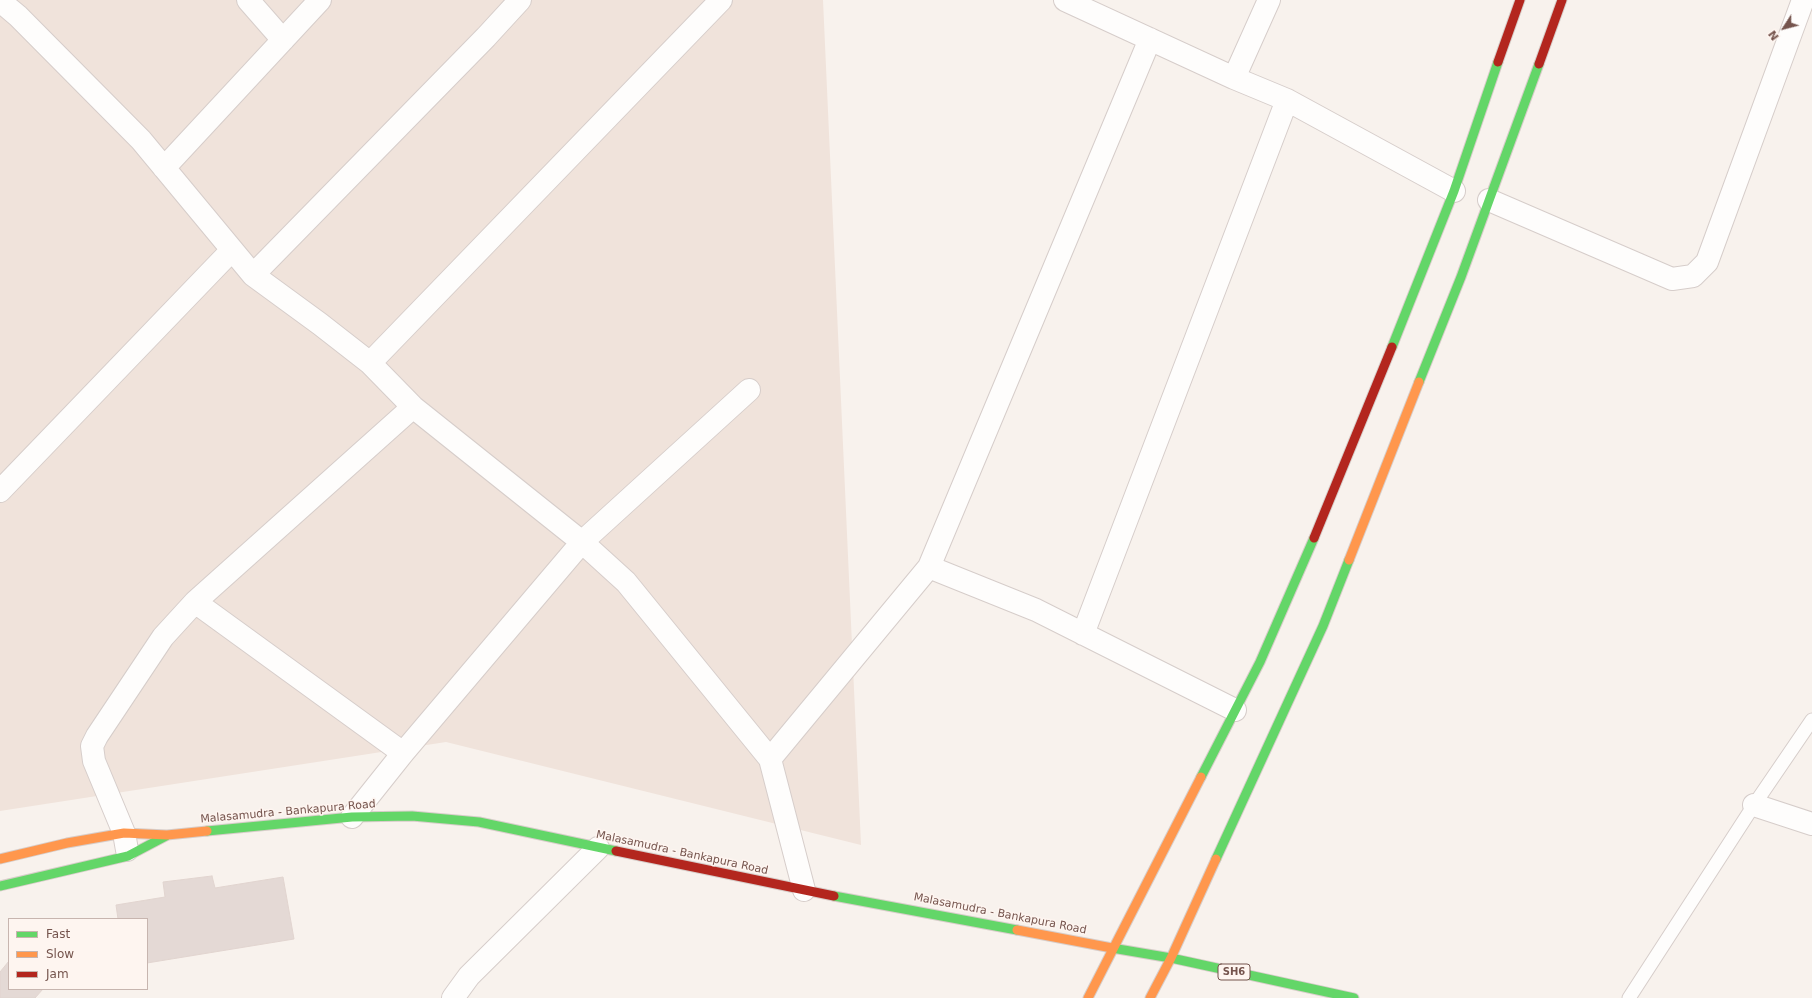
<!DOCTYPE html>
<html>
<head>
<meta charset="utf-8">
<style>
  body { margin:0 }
  #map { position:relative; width:1812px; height:998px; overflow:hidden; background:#f8f2ed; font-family:"DejaVu Sans",sans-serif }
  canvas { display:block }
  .legend { position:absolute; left:8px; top:918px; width:140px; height:72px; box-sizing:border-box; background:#fef5f0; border:1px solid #c7b5af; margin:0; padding:5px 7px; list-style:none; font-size:12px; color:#75544d }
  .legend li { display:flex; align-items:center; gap:8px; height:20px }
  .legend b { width:20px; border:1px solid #c7b5af }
  .north { position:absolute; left:1764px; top:8px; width:40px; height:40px; -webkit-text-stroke:3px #fef5f0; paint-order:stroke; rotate:234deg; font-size:11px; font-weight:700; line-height:16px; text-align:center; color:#75544d }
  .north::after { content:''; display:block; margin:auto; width:14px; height:18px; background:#75544d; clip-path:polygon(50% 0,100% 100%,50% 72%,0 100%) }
</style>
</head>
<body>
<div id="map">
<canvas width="1812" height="998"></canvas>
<ul class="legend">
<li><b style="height:5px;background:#63d668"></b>Fast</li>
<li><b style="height:5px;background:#ff974d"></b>Slow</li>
<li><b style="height:5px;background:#b3261e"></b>Jam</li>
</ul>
<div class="north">N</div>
</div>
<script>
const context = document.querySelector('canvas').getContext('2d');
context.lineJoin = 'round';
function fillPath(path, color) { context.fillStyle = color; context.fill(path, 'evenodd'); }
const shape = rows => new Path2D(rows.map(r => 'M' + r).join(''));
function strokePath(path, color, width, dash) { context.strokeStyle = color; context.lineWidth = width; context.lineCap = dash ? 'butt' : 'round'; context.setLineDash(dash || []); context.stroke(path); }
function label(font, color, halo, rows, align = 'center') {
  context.font = font + ' "DejaVu Sans",sans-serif'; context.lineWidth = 3; context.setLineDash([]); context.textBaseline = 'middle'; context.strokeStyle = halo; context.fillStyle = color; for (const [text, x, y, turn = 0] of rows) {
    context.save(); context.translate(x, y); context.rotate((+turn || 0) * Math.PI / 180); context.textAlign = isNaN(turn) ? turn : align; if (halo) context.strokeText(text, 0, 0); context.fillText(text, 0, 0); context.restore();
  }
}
fillPath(shape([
  [0,0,823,0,861,845,446,742,0,811]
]), '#f0e3db');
const building = shape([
  [212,876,215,888,283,877,294,939,147,963,147,919,118,919,116,905,165,897,163,882,212,876],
  [9,961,9,989,43,989,35,998,0,998,0,972,9,961]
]);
fillPath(building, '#e4d9d5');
strokePath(building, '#e1d4cf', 1);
const lane = shape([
  [1629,998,1754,805,1812,720]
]);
const street = shape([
  [248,0,283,40],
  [1065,0,1234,78,1287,100,1454,191],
  [0,1,18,16,141,140,253,275,320,324,370,363,413,407,582,542,626,582,770,759,804,890],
  [1234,78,1269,0],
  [164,168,320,0],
  [1489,200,1672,279,1693,276,1707,262,1803,0],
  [253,275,486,37,520,0],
  [370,363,721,0],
  [0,491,232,250],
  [929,567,1036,610,1235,710],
  [195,602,403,753],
  [1083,634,1287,100],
  [770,759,929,567,1150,39],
  [1754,805,1812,824],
  [352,817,403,753,582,542,749,390],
  [127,850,124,833,94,761,92,746,97,736,163,637,195,602,413,407],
  [453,998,469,976,598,848]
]);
const fast = shape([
  [1392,347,1454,191,1498,62],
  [1419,382,1461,277,1539,64],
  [1201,777,1260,662,1314,538],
  [207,831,352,817,412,816,479,822,616,851],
  [1216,859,1323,626,1349,560],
  [0,886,128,856,166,836],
  [834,896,1017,930],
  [1112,948,1171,958,1354,998]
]);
const slow = shape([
  [1349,560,1419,382],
  [0,859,67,843,124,833,167,835,207,831],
  [1017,930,1112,948],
  [1088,998,1201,777],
  [1150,998,1171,958,1216,859]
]);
const jam = shape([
  [1498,62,1520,0],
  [1539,64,1562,0],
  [1314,538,1392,347],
  [616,851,834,896]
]);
strokePath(lane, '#d6cdca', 15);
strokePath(street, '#d6cdca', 24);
strokePath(fast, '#d7cdc9', 11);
strokePath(slow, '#d7cdc9', 11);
strokePath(jam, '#d7cdc9', 11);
strokePath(lane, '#fefdfc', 13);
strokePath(street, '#fefdfc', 22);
strokePath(fast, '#63d668', 9);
strokePath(slow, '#ff974d', 9);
strokePath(jam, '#b3261e', 9);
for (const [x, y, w] of [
  [1234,972,32]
]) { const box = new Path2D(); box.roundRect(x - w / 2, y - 8, w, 16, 3); context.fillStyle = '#fef5f0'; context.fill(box); strokePath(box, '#75544d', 1); }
label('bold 10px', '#75544d', null, [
  ["SH6",1234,972]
]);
label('11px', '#75544d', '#fef5f0', [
  ["Malasamudra - Bankapura Road",288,812,-5],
  ["Malasamudra - Bankapura Road",682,853,12],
  ["Malasamudra - Bankapura Road",1000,914,11]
]);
</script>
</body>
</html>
